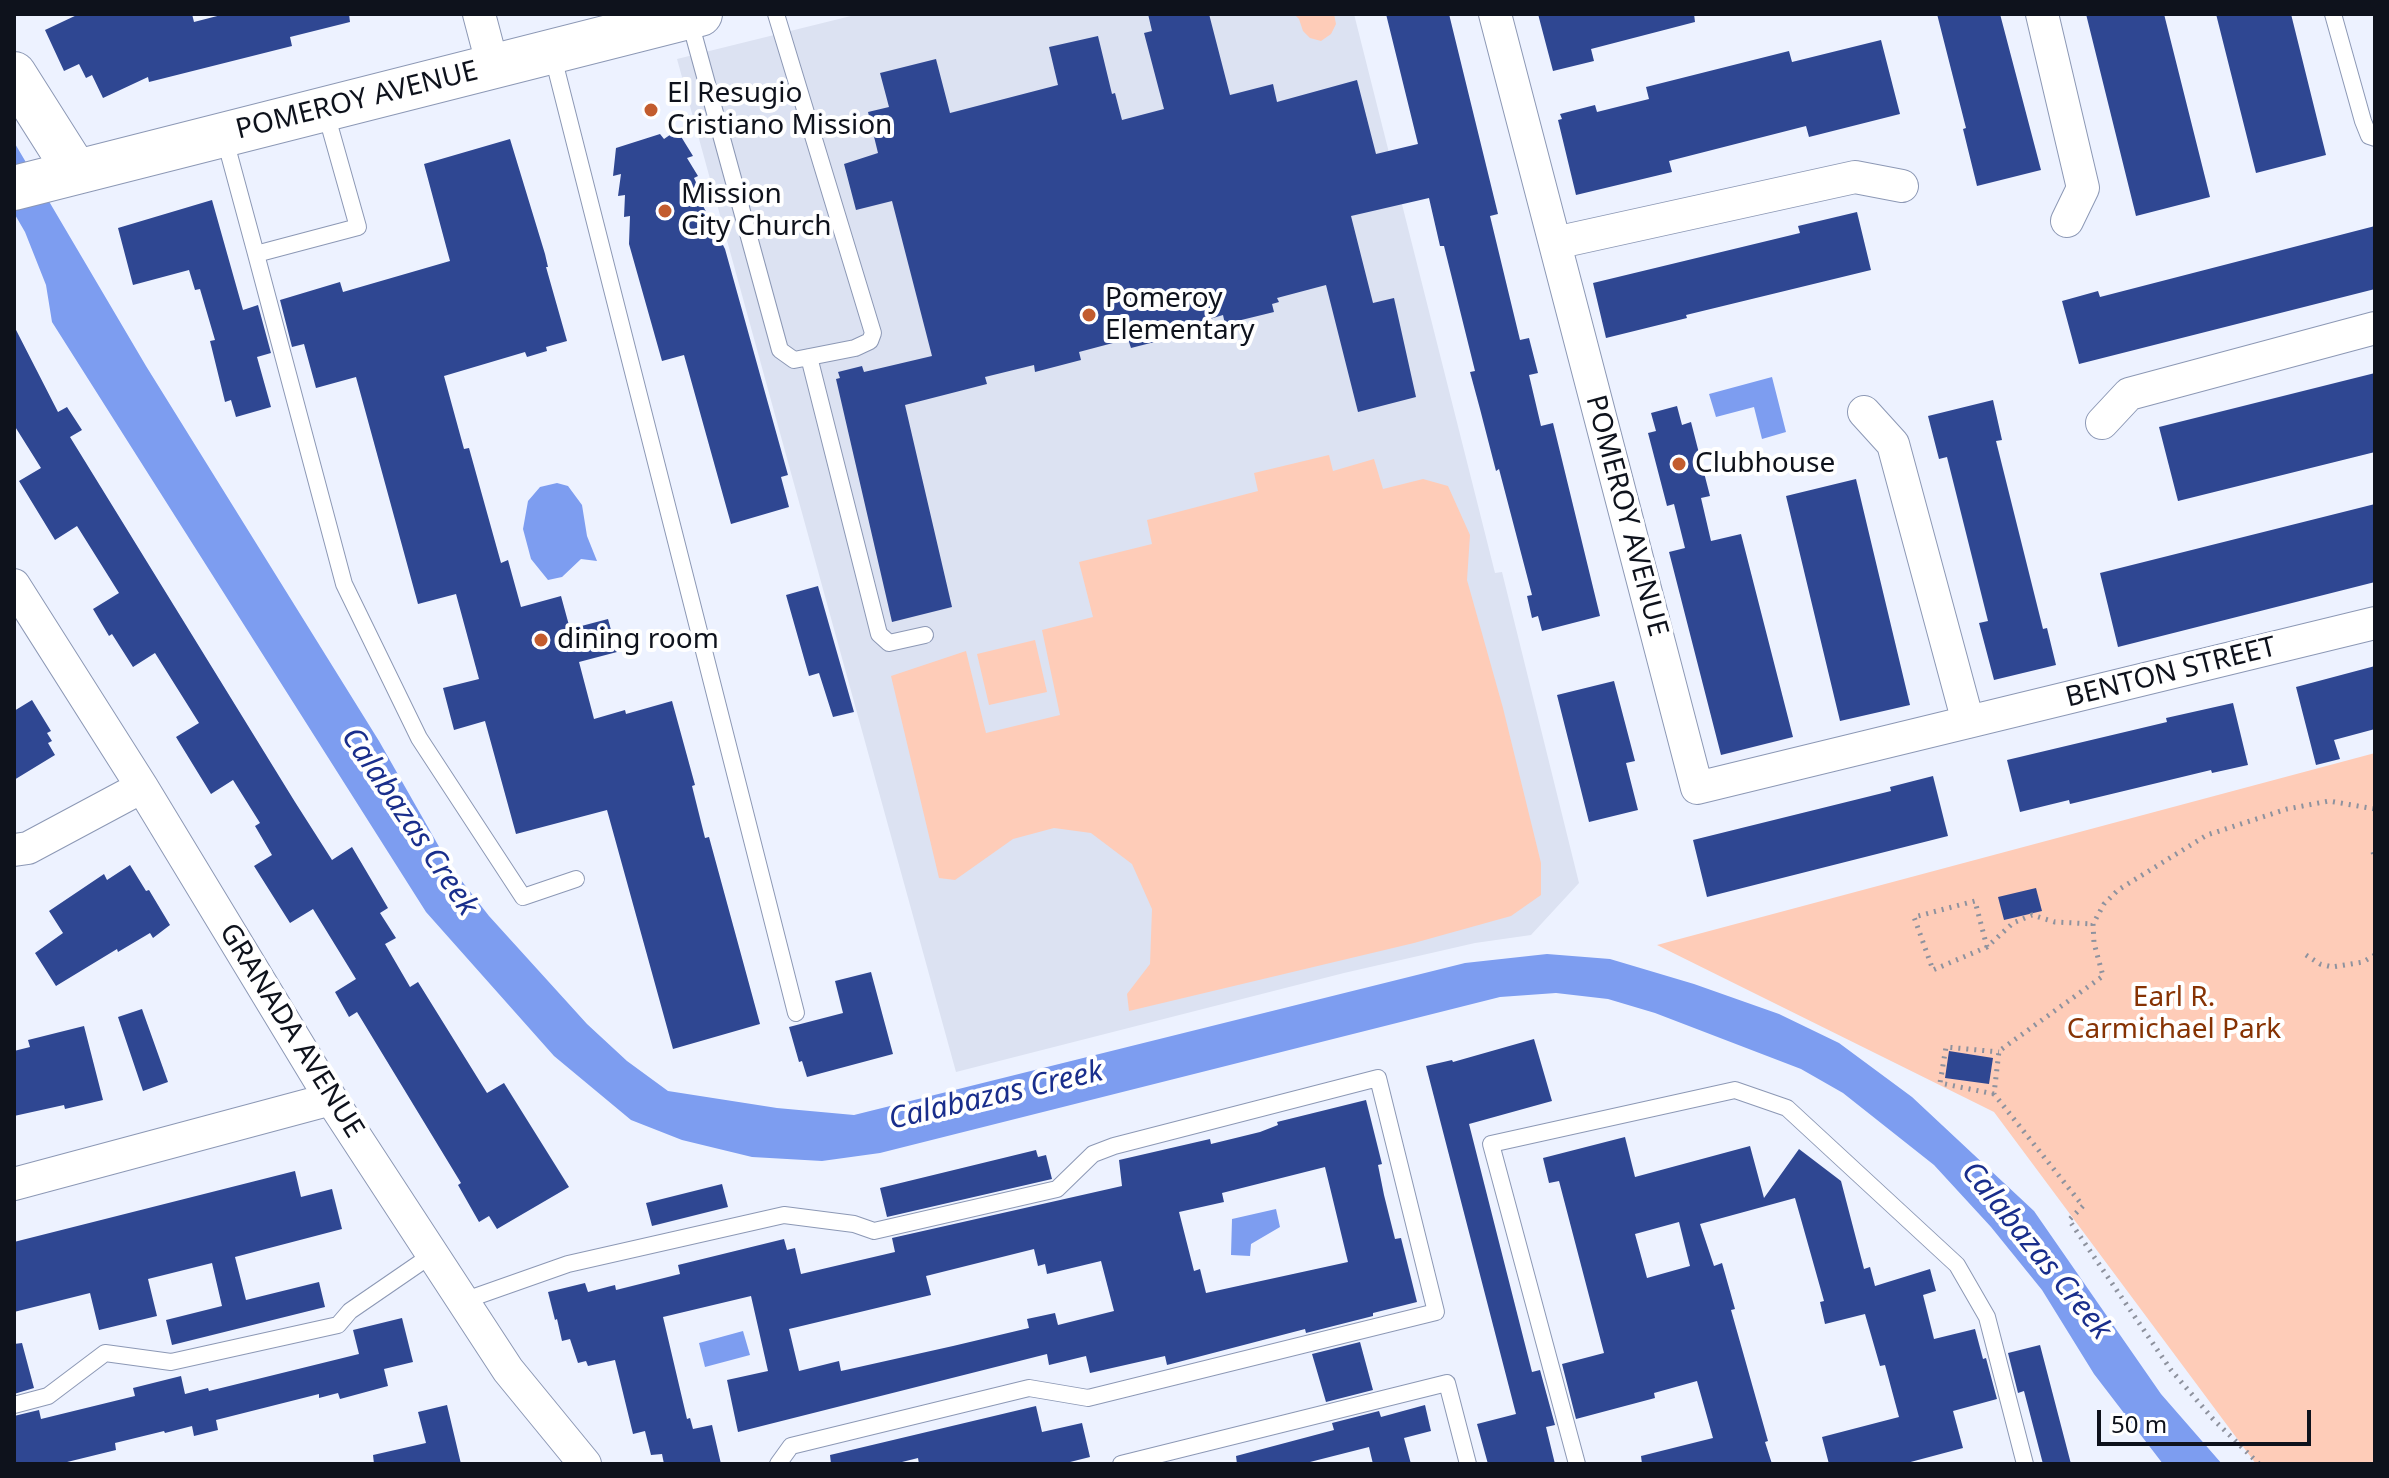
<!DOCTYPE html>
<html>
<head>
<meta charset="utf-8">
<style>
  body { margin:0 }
  #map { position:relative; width:2389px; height:1478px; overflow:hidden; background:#edf2ff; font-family:"Noto Sans",sans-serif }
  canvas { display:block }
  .frame { position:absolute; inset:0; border:16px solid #0e121c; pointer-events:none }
  .scale { position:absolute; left:2097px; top:1410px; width:214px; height:36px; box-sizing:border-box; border:4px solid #0e121c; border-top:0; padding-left:10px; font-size:24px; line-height:28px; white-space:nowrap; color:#0e121c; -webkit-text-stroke:6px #fff; paint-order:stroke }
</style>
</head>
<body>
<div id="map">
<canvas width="2389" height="1478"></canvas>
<div class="frame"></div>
<div class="scale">50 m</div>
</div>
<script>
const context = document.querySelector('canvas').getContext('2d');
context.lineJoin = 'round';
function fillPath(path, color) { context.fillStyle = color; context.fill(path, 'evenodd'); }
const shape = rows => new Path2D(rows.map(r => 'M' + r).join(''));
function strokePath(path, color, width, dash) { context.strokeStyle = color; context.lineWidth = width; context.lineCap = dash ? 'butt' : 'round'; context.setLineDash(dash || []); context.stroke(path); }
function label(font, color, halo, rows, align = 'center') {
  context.font = font + ' "Noto Sans",sans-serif'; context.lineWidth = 8; context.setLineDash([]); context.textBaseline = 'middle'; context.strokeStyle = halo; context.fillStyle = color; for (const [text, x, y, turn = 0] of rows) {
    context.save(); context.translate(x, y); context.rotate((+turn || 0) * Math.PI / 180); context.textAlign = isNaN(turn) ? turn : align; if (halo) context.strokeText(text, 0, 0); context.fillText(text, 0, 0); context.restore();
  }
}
fillPath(shape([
  [859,14,1354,14,1495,573,1502,572,1579,883,1531,935,1475,943,1344,973,956,1072,677,59]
]), '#dce2f2');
fillPath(shape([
  [1294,14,1334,14,1336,24,1331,34,1321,41,1310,38,1303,31,1299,19],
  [1329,455,1333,471,1374,459,1383,489,1423,479,1448,486,1470,535,1467,580,1503,708,1541,863,1541,895,1511,916,1414,943,1129,1011,1127,994,1150,964,1152,909,1132,864,1091,833,1054,828,1013,839,955,880,939,878,891,676,966,651,986,733,1060,715,1042,630,1093,617,1079,562,1152,544,1147,520,1258,491,1254,473],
  [1035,640,1047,692,989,705,977,654],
  [2375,753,2375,1464,2256,1464,1994,1112,1657,945]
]), '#feccb8');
fillPath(shape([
  [14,142,146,366,379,741,450,866,489,916,587,1024,627,1061,668,1091,777,1108,854,1115,1465,963,1547,954,1610,959,1694,984,1779,1014,1839,1043,1912,1097,2034,1211,2161,1394,2222,1464,2163,1464,2094,1374,2042,1290,1991,1227,1934,1165,1843,1093,1801,1069,1655,1013,1608,999,1556,993,1500,997,880,1153,822,1161,752,1157,682,1140,631,1120,554,1056,426,912,52,322,46,285,25,232,14,213],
  [1772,377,1786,432,1762,439,1754,407,1716,417,1709,394],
  [557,483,568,486,582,505,587,536,597,561,581,559,562,577,548,580,531,559,523,529,528,501,540,487],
  [1276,1209,1280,1227,1251,1244,1250,1256,1231,1255,1232,1219],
  [743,1331,750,1355,705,1367,699,1343]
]), '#7d9df0');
fillPath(shape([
  [79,14,192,14,194,22,225,14,349,14,350,22,290,37,292,46,149,82,148,77,103,98,92,75,86,78,79,64,64,71,45,30],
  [1148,14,1209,14,1230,95,1273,84,1277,102,1357,80,1376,154,1418,144,1386,14,1449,14,1498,214,1490,216,1520,340,1529,338,1538,373,1529,375,1541,426,1553,423,1600,616,1542,631,1538,616,1532,618,1527,596,1532,595,1499,469,1496,471,1480,409,1470,372,1475,371,1444,246,1440,246,1429,198,1351,216,1373,303,1394,298,1416,397,1358,412,1326,285,1277,298,1279,302,1272,304,1274,312,1225,324,1223,315,1177,329,1178,336,1131,348,1128,339,1079,352,1081,360,1035,372,1034,365,985,377,987,384,905,405,952,607,892,622,836,379,840,378,838,372,862,366,864,372,932,356,892,201,856,210,844,164,878,153,868,112,889,107,880,73,936,59,950,113,1058,85,1049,47,1098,36,1112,94,1115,93,1122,120,1164,109,1144,33,1152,31],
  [1538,14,1694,14,1695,22,1591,49,1594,61,1553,71],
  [1937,14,2000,14,2041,170,1977,186,1963,129,1966,128],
  [2086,14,2164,14,2210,197,2136,216],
  [2216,14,2291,14,2326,155,2256,173],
  [1881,40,1900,114,1809,137,1806,126,1669,161,1672,172,1576,195,1558,120,1562,119,1560,114,1595,105,1597,112,1649,99,1646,87,1789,51,1792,62],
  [677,130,693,156,687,158,698,176,694,178,703,197,699,198,725,249,788,475,781,477,789,507,731,524,684,355,662,361,629,244,630,216,624,217,625,195,618,196,621,174,613,176,616,148,660,134,664,139],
  [510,139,545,254,548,267,546,267,567,341,546,347,547,351,527,357,525,352,444,376,464,449,469,448,501,563,508,560,521,607,561,596,570,629,608,619,617,652,579,662,594,719,625,710,626,714,672,701,695,785,692,786,705,838,709,837,760,1024,673,1049,607,810,516,834,485,721,454,730,443,688,479,679,456,594,418,604,356,377,316,388,304,344,292,347,280,300,340,282,343,292,450,261,424,164],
  [212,200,243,310,258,305,271,353,257,357,271,407,236,417,231,400,225,402,210,341,215,340,200,289,195,290,189,270,133,285,118,228],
  [1857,212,1871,270,1686,315,1687,318,1606,338,1593,283,1800,233,1798,226],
  [2375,226,2375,289,2079,364,2062,301,2098,291,2100,297],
  [14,326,58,412,67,407,82,430,70,437,295,802,332,860,352,847,388,908,380,913,396,938,385,944,410,987,418,982,487,1093,504,1083,569,1187,497,1229,489,1216,479,1222,458,1185,461,1183,357,1012,349,1017,335,992,356,979,313,909,290,923,254,866,272,855,255,826,260,823,233,780,211,794,176,737,199,723,155,653,133,667,112,634,109,636,93,609,119,593,77,526,55,540,19,481,41,468,14,425],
  [2375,373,2375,452,2178,501,2159,427],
  [1993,400,2002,440,1996,441,2043,629,2047,628,2056,665,1994,680,1979,623,1988,621,1947,457,1939,459,1928,416],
  [1677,406,1682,425,1691,422,1710,496,1701,498,1711,541,1741,534,1793,737,1721,755,1669,552,1685,548,1674,504,1667,506,1648,433,1656,431,1651,413],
  [1856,479,1910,705,1840,721,1786,496],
  [2375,504,2375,582,2118,647,2100,573],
  [818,586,854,712,833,717,819,673,809,676,786,595],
  [2375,666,2375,729,2334,740,2340,759,2316,765,2296,687],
  [1614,681,1635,761,1626,763,1638,810,1589,822,1557,695],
  [32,700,51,731,47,733,52,741,48,743,55,755,14,780,14,711],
  [2233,703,2248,765,2212,773,2211,770,2070,804,2069,800,2020,812,2007,760,2167,722,2166,718],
  [1933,776,1948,836,1707,897,1693,840,1891,791,1890,787],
  [130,865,146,891,149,890,170,925,153,938,150,933,118,952,117,949,56,986,35,953,63,933,49,911,104,874,107,880],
  [2036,888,2042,911,2004,920,1998,897],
  [871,972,893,1054,807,1077,802,1061,799,1062,789,1027,843,1013,835,981],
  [142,1009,168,1082,143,1091,118,1017],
  [84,1026,103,1100,65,1109,64,1105,14,1116,14,1051,30,1047,28,1040],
  [1534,1039,1552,1101,1469,1124,1532,1372,1540,1370,1555,1425,1546,1427,1555,1464,1488,1464,1477,1424,1516,1414,1426,1066,1452,1060,1453,1062],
  [1949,1051,1993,1058,1989,1084,1945,1078],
  [1366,1100,1382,1164,1378,1165,1384,1195,1395,1239,1401,1238,1417,1302,1373,1313,1373,1316,1306,1333,1305,1329,1167,1365,1165,1356,1090,1373,1086,1356,1049,1365,1047,1354,738,1432,727,1380,768,1371,751,1296,663,1317,687,1419,690,1418,693,1429,712,1425,721,1464,664,1464,662,1454,651,1455,645,1431,633,1434,615,1360,588,1366,586,1361,578,1363,570,1339,562,1341,557,1319,555,1320,548,1292,585,1283,588,1292,615,1285,616,1290,680,1274,678,1265,784,1239,787,1250,795,1248,801,1274,895,1252,892,1238,1122,1186,1119,1160,1210,1139,1211,1144,1260,1132,1278,1125,1277,1122],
  [1325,1167,1348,1262,1206,1293,1200,1269,1194,1271,1179,1212,1224,1202,1222,1193],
  [1034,1249,1038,1266,1045,1264,1047,1274,1101,1261,1114,1311,1058,1325,1055,1313,1027,1319,1029,1328,953,1346,841,1371,839,1361,799,1371,789,1329,931,1295,926,1276],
  [1625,1137,1635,1177,1750,1146,1764,1198,1799,1149,1841,1181,1864,1269,1870,1267,1875,1286,1930,1269,1936,1291,1923,1295,1934,1339,1975,1329,1983,1359,1986,1358,1997,1399,1953,1411,1963,1448,1903,1464,1829,1464,1822,1437,1899,1417,1885,1365,1880,1366,1865,1314,1825,1324,1820,1302,1824,1301,1795,1198,1700,1224,1714,1266,1722,1263,1735,1309,1731,1310,1768,1441,1765,1442,1772,1464,1642,1464,1641,1456,1713,1438,1697,1381,1654,1393,1655,1398,1576,1419,1562,1364,1604,1353,1559,1181,1549,1183,1543,1158],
  [1679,1222,1690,1266,1647,1278,1635,1234],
  [1036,1150,1038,1157,1046,1155,1052,1179,887,1217,880,1188],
  [295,1171,301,1197,332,1189,342,1229,235,1257,246,1300,319,1282,325,1307,172,1345,166,1320,222,1306,212,1263,148,1279,157,1316,99,1330,90,1293,14,1312,14,1242],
  [722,1184,728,1207,652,1226,646,1203],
  [402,1318,413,1362,384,1369,388,1386,340,1399,338,1393,319,1398,319,1394,216,1420,218,1430,194,1436,192,1426,165,1433,164,1431,115,1443,116,1450,59,1464,14,1464,14,1416,39,1410,41,1419,135,1396,133,1388,181,1376,185,1394,208,1388,209,1391,359,1354,353,1330],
  [1360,1342,1373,1390,1326,1402,1312,1354],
  [22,1343,34,1388,14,1394,14,1344],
  [2040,1345,2071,1464,2043,1464,2024,1391,2018,1393,2008,1353],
  [447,1405,461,1464,374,1464,373,1455,426,1443,418,1412],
  [1425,1405,1431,1431,1404,1438,1411,1464,1373,1464,1369,1447,1302,1464,1237,1464,1236,1456,1334,1430,1332,1423,1379,1411,1381,1417],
  [1036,1406,1042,1432,1082,1423,1090,1457,1062,1464,919,1464,918,1458,894,1464,831,1464,830,1455]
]), '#2f4792');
const lane = shape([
  [2333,14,2363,121,2369,136,2375,138],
  [689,18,780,350,794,360,855,348,870,341,873,333,776,14],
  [552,53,796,1013],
  [325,110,358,227,256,254,344,584,419,738,523,897,576,879],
  [224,136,256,254],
  [809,357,879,634,889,643,925,635],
  [463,1301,568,1264,784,1215,854,1224,874,1231,1057,1189,1093,1154,1114,1146,1378,1078,1436,1312,1088,1398,1029,1388,791,1446,778,1464],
  [14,1405,48,1396,105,1353,171,1362,338,1325,350,1311,433,1254],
  [1121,1464,1447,1383,1468,1464],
  [1577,1464,1491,1144,1735,1090,1787,1108,1957,1265,1987,1317,2025,1464]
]);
const street = shape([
  [479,14,493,67],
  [1495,14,1697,788,2375,623],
  [2042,14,2083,188,2067,221],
  [1555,243,1855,177,1902,186],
  [1864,412,1893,444,1968,722],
  [2102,423,2129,394,2375,328],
  [14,585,142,787,331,1099,508,1370,585,1464],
  [14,850,28,848,142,787],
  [14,1184,331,1099]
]);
const secondary = shape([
  [14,74,76,172],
  [14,188,700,14]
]);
strokePath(lane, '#8c98b5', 18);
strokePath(street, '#8c98b5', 34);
strokePath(secondary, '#8c98b5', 46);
strokePath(shape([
  [2373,852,2375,859],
  [1987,947,1975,901,1914,917,1933,970,1987,947,2013,923,2032,915,2055,922,2093,924],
  [2306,955,2320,964,2332,967,2363,962,2375,955],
  [1994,1094,1940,1083,1946,1047,1999,1052],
  [2259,1464,2213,1419,2171,1370,2069,1220,2083,1206,1994,1094,1999,1051,2103,976,2094,943,2093,924,2104,904,2118,890,2207,835,2287,809,2329,801,2375,809]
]), '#8e929e', 5, [2, 6]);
strokePath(lane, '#fff', 16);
strokePath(street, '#fff', 32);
strokePath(secondary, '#fff', 44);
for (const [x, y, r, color] of [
  [651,110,8,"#c25c2e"],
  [665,211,8,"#c25c2e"],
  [1089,315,8,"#c25c2e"],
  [1679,464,8,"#c25c2e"],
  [541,640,8,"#c25c2e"]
]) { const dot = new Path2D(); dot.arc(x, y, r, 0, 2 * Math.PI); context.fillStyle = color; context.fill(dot); strokePath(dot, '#fff', 3); }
label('28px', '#0e121c', '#fff', [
  ["El Resugio",667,94],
  ["Cristiano Mission",667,126],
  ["Mission",681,195],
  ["City Church",681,227],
  ["Pomeroy",1105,299],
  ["Elementary",1105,331],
  ["Clubhouse",1695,464],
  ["dining room",557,640]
], 'left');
label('28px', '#0e121c', '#fff', [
  ["POMEROY AVENUE",357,101,-14],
  ["POMEROY AVENUE",1626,516,75],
  ["BENTON STREET",2171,673,-14],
  ["GRANADA AVENUE",291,1031,58]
]);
label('28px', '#863203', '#fff', [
  ["Earl R.",2174,998],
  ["Carmichael Park",2174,1030]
]);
label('italic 30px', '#192e8c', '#fff', [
  ["Calabazas Creek",409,822,56],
  ["Calabazas Creek",996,1096,-13],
  ["Calabazas Creek",2036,1251,51]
]);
</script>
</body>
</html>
